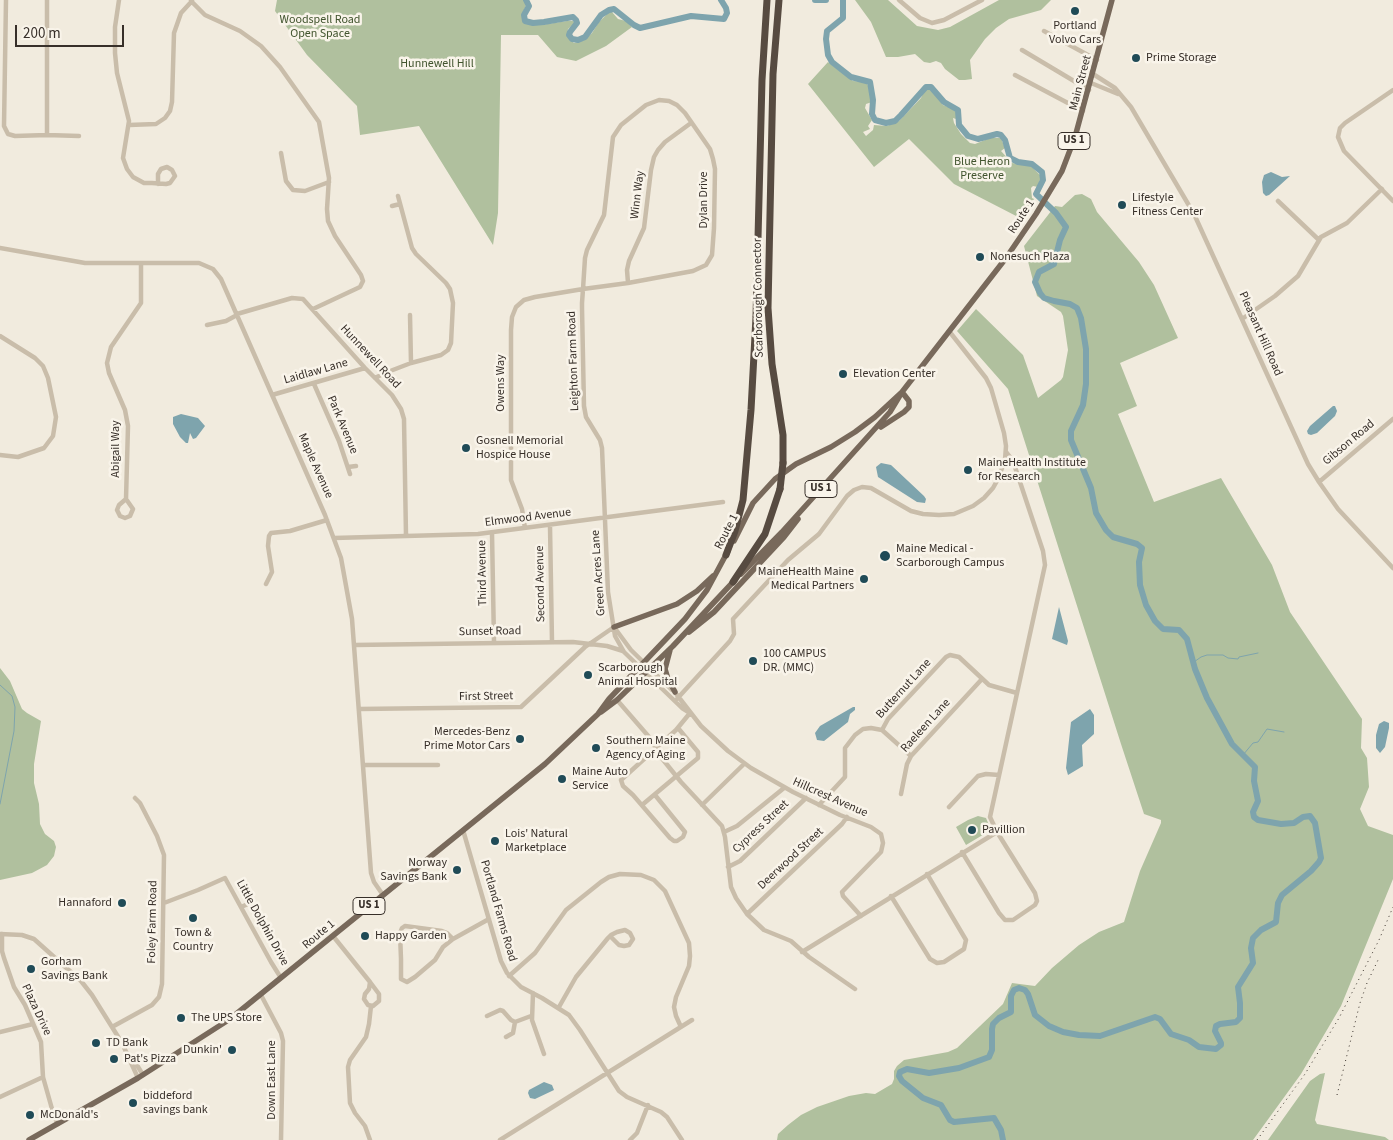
<!DOCTYPE html>
<html>
<head>
<meta charset="utf-8">
<style>
  body { margin:0 }
  #map { position:relative; width:1393px; height:1140px; overflow:hidden; background:#f1ebde; font-family:"Source Sans 3",sans-serif }
  canvas { display:block }
  .scale { position:absolute; left:15px; top:25px; width:109px; height:22px; box-sizing:border-box; border:2px solid #372f29; border-top:0; padding-left:6px; font-size:15px; line-height:18px; white-space:nowrap; color:#372f29; -webkit-text-stroke:4px #f9f4ea; paint-order:stroke }
</style>
</head>
<body>
<div id="map">
<canvas width="1393" height="1140"></canvas>
<div class="scale">200 m</div>
</div>
<script>
const context = document.querySelector('canvas').getContext('2d');
context.lineJoin = 'round';
function fillPath(path, color) { context.fillStyle = color; context.fill(path, 'evenodd'); }
const shape = rows => new Path2D(rows.map(r => 'M' + r).join(''));
function strokePath(path, color, width, dash) { context.strokeStyle = color; context.lineWidth = width; context.lineCap = dash ? 'butt' : 'round'; context.setLineDash(dash || []); context.stroke(path); }
function label(font, color, halo, rows, align = 'center') {
  context.font = font + ' "Source Sans 3",sans-serif'; context.lineWidth = 5; context.setLineDash([]); context.textBaseline = 'middle'; context.strokeStyle = halo; context.fillStyle = color; for (const [text, x, y, turn = 0] of rows) {
    context.save(); context.translate(x, y); context.rotate((+turn || 0) * Math.PI / 180); context.textAlign = isNaN(turn) ? turn : align; if (halo) context.strokeText(text, 0, 0); context.fillText(text, 0, 0); context.restore();
  }
}
fillPath(shape([
  [277,0,524,0,527,3,523,12,524,17,530,24,541,25,567,21,573,21,575,23,568,29,567,36,574,43,584,40,592,33,599,22,609,12,612,12,618,19,626,21,632,27,606,46,576,61,557,57,538,35,501,35,498,213,493,245,419,126,360,135,357,106,307,55,275,11],
  [855,0,888,0,917,26,938,30,950,27,999,0,1051,0,1041,10,1009,19,996,28,985,39,970,60,972,79,965,80,959,80,945,69,941,63,936,61,930,63,924,62,915,54,898,57,886,57,871,22],
  [828,62,853,81,867,82,872,102,866,104,865,108,872,120,868,126,870,129,863,132,866,136,873,130,874,125,887,126,899,121,921,98,924,91,928,89,933,91,943,105,951,108,957,113,956,119,953,118,954,123,961,134,970,143,975,144,990,138,1001,138,1005,148,1001,151,1012,163,1031,166,1041,176,1038,187,1033,186,1031,188,1032,198,1034,199,1022,219,954,184,909,139,874,167,808,84],
  [1082,194,1091,199,1097,212,1139,262,1154,285,1178,338,1120,363,1137,406,1118,414,1154,502,1221,478,1272,565,1290,612,1362,719,1361,748,1367,758,1369,787,1360,809,1368,826,1393,835,1393,879,1341,1006,1301,1074,1253,1140,777,1140,778,1134,788,1125,801,1115,817,1107,849,1096,866,1093,875,1094,892,1084,894,1079,894,1071,897,1066,904,1060,948,1052,957,1048,1003,1004,1012,983,1035,986,1052,968,1079,945,1099,932,1124,922,1140,871,1161,823,1161,820,1144,814,1121,744,1008,389,957,331,976,309,1023,355,1038,398,1061,380,1063,377,1068,350,1063,316,1061,312,1037,296,1024,246,1055,206,1062,207,1075,195],
  [0,668,10,681,22,709,27,713,41,721,34,764,34,783,39,804,40,824,45,834,54,841,56,847,54,856,47,865,32,873,0,880],
  [978,816,986,818,991,830,966,845,956,827,968,820],
  [1325,1073,1315,1120,1317,1124,1385,1137,1389,1140,1268,1140,1310,1081,1320,1074]
]), '#b0c09e');
fillPath(shape([
  [1271,172,1282,177,1290,176,1269,195,1266,196,1263,193,1262,182,1264,175],
  [1333,406,1335,406,1337,411,1335,416,1317,433,1311,435,1308,434,1307,431,1310,426],
  [181,414,198,418,205,426,196,438,193,439,190,433,188,443,186,443,180,437,173,424,173,417],
  [881,463,891,465,924,496,926,499,925,503,917,502,878,477,876,467],
  [1059,607,1068,641,1067,645,1052,639],
  [853,707,855,707,855,710,850,714,848,722,824,741,817,740,815,733,820,726],
  [1090,709,1094,715,1094,734,1082,745,1083,766,1068,775,1066,768,1071,722],
  [1384,721,1389,723,1389,728,1385,747,1380,753,1376,748,1376,735,1379,724],
  [544,1082,552,1085,554,1090,535,1099,530,1098,528,1093,529,1090]
]), '#7ea4ad');
strokePath(shape([
  [1194,662,1201,657,1207,655,1223,655,1228,658,1238,659,1239,657,1258,653],
  [0,685,12,696,15,707,14,731,0,804],
  [1243,755,1253,743,1258,742,1267,729,1284,732]
]), '#7ea4ad', 1);
strokePath(shape([
  [526,0,529,6,524,15,525,21,533,23,544,22,573,17,576,20,577,23,570,32,569,35,572,39,578,40,585,37,601,15,609,10,614,9,634,25,640,28,691,16,724,19,727,13,726,8,721,0],
  [815,0,826,0],
  [843,0,843,18,827,31,826,39,828,55,832,62,851,77,870,82,873,100,872,114,875,120,886,123,895,121,901,115,926,87,931,87,944,102,958,110,959,125,968,136,978,139,997,134,1001,135,1005,140,1010,158,1018,162,1032,164,1042,172,1043,180,1036,194,1056,213,1066,227,1060,240,1054,264,1039,272,1035,282,1040,293,1044,298,1054,301,1070,304,1077,308,1081,318,1086,349,1086,384,1083,405,1071,431,1071,440,1091,488,1096,513,1106,530,1113,537,1137,544,1142,548,1139,562,1140,585,1146,605,1155,621,1163,629,1179,630,1187,639,1195,669,1207,698,1232,744,1255,767,1254,781,1258,801,1253,812,1254,817,1258,820,1281,824,1294,823,1303,817,1310,816,1315,823,1321,858,1319,862,1311,871,1282,895,1278,903,1276,922,1261,930,1253,938,1251,948,1253,963,1238,987,1240,1003,1240,1018,1236,1022,1220,1024,1216,1026,1215,1031,1221,1043,1221,1045,1216,1049,1199,1047,1189,1040,1171,1034,1160,1019,1155,1017,1100,1036,1079,1035,1063,1032,1049,1026,1035,1015,1028,994,1025,990,1019,988,1014,990,1011,996,1011,1012,999,1018,993,1024,992,1029,992,1050,989,1057,959,1068,929,1073,907,1069,900,1072,899,1076,902,1081,923,1098,941,1105,950,1120,954,1122,994,1118,1001,1130,1003,1140]
]), '#7ea4ad', 6);
strokePath(shape([
  [6,0,4,126,8,134,15,136,47,135,47,0],
  [119,0,115,27,115,53,117,73,129,121,123,158,127,169,133,177,144,183,152,183,166,184,170,183,175,176,172,170,167,167,161,169,158,174,158,184],
  [899,0,920,18,932,23,944,20,982,0],
  [191,1,205,15,240,31,261,46,280,67,319,122,329,178,327,209,328,221,335,236,361,275,363,281,360,287,313,309],
  [1044,31,1097,60],
  [1022,50,1089,90],
  [1093,74,1115,88,1131,107,1194,214,1308,464,1319,482,1338,509,1393,568],
  [1015,75,1083,111],
  [1091,83,1118,94],
  [1393,90,1345,123,1340,128,1338,137,1344,151,1393,201],
  [129,125,156,124,165,118,170,111,172,102,174,33,181,13,192,1],
  [47,135,79,136],
  [281,153,286,181,293,190,305,191,329,182],
  [1278,201,1319,240],
  [392,206,400,204],
  [0,248,85,263,199,263,213,269,221,279,325,515,341,558,352,619,371,873,374,882,383,895],
  [628,283,627,270,629,261,644,228,651,170,654,157,658,150,665,142,691,123],
  [237,314,292,298,303,299,365,368,392,395,401,409,404,419,406,536],
  [410,315,411,363],
  [1242,319,1275,296,1298,276,1321,237,1347,223,1382,189],
  [207,325,226,321,237,315],
  [0,336,35,358,43,366,48,378,56,417,53,436,44,448,18,457,0,455],
  [375,378,385,373,411,363,441,355,448,350,451,343,453,303,450,289,446,283,416,254,412,248,398,196],
  [314,384,339,441,350,474],
  [272,395,365,368],
  [348,467,356,466],
  [1319,482,1393,419],
  [126,499,133,509,130,516,125,518,120,516,117,510,119,505,126,499,128,426,125,410,109,373,107,363,111,347,141,303,141,263],
  [550,526,552,642],
  [525,528,522,509,511,480,511,330,512,317,516,307,524,300,535,297,583,289,628,283,693,271,706,265,712,255,714,228,715,169,713,159,710,149,685,113,677,105,669,101,659,100,646,105,621,125,613,137,604,215,587,250,585,258,583,289,582,303,582,308,584,406,586,417,600,440,602,448,608,592,615,636,624,652,682,708,690,713],
  [492,533,494,642],
  [334,538,478,534,723,502],
  [266,584,272,572,268,546,269,536,271,533,290,531,327,520],
  [614,627,631,650,672,690],
  [354,645,573,642,607,646,623,651],
  [677,695,701,726,728,751,751,768,793,792,840,815,871,827,881,834,883,843,881,852,842,892,843,896,861,916],
  [617,700,650,738,660,756,681,782,722,826,725,837,731,887,736,898,747,914,764,930,791,941,809,957,855,989],
  [675,701,730,641,734,634,733,619,788,560,819,534,847,496,854,490,862,487,871,488,911,511,923,514,939,515,954,514,973,506,984,498,993,488,998,479,1005,460,1006,446,1004,433,991,388,986,378,949,331],
  [359,709,521,707,585,647,614,627],
  [882,730,888,719,946,657,950,655,959,657,989,685,1017,693],
  [363,765,438,765],
  [901,794,907,764,911,756,982,679],
  [655,795,685,832,683,837,677,841,674,841,670,838,633,795,623,786,621,780,676,730,690,713],
  [642,805,698,758,698,752,678,728],
  [702,805,744,764],
  [819,805,845,777,845,748,855,735,863,729,871,728,882,730,911,756],
  [949,807,978,776,986,774,999,775],
  [463,830,501,961,507,973,521,987,542,998,569,1015,580,1030,619,1091,627,1097,661,1112,667,1117,682,1140],
  [724,832,737,826,784,788],
  [962,852,999,913,1005,920,1013,920,1035,905,1037,901,1035,893,997,832,990,817,1045,565,1043,551,1013,461,1006,452],
  [728,867,740,861,806,798],
  [891,896,930,959,937,963,944,962,964,949,966,940,927,874],
  [164,903,198,890,225,878,271,962,281,978],
  [241,907,248,904],
  [747,914,842,824,847,817],
  [405,926,442,931,447,933,453,939,443,947,435,960,415,977,407,982,401,979,401,959,400,933,402,928,405,926],
  [0,934,22,935,34,939,81,981,92,995,122,1043,138,1078],
  [2,934,2,951,4,958,14,987,25,1005,41,1042,43,1077,54,1116,58,1124],
  [333,936,370,982,379,994,379,1001,373,1006,368,1005,364,999,365,994,369,989,370,982],
  [453,939,489,919],
  [802,952,997,832],
  [509,976,535,953,566,910,601,882,609,877,620,874,641,875,654,880,665,891,689,943,690,956,689,966,676,997,674,1007,676,1016,681,1027],
  [533,993,532,1020,544,1054],
  [261,995,281,1033,283,1041,281,1140],
  [559,1007,576,977,608,938,611,935,617,932,625,930,630,933,633,939,629,945,624,946,619,945,610,936],
  [487,1016,500,1010,503,1011,511,1020,515,1022,531,1016],
  [112,1027,152,1005,159,997,162,984,164,855,157,836,140,803,135,798],
  [0,1032,33,1024],
  [506,1037,513,1033,515,1022],
  [128,1054,132,1057,143,1075],
  [0,1097,43,1077],
  [370,1140,365,1126,355,1113,350,1103,348,1067,350,1060,366,1037,369,1024,371,1006],
  [500,1140,692,1020],
  [630,1140,637,1133,648,1105]
]), '#c9bdaa', 4.5);
strokePath(shape([
  [881,427,904,412,909,407,909,401,902,392],
  [734,541,753,503,775,479,796,464,831,447,855,432,875,417,902,392],
  [741,574,782,532,890,412,902,392,1006,258,1036,214,1062,171,1075,137,1112,0],
  [614,627,677,604,697,591,713,576],
  [689,632,714,612,784,537,798,519],
  [670,650,665,669,668,679,675,692],
  [601,712,617,700,673,646,735,580],
  [29,1140,138,1078,230,1019,545,764,598,714,609,699,685,619,707,590,728,551]
]), '#78695b', 5.5);
strokePath(shape([
  [779,0,773,74,768,308,772,364,783,435,783,463],
  [726,555,735,531,743,500,751,410,756,317,762,80,767,0],
  [733,582,765,534,780,489]
]), '#574b41', 7);
strokePath(shape([
  [1337,1095,1360,1003,1367,983,1379,958],
  [1257,1140,1305,1074,1339,1018,1379,940,1393,907]
]), '#372f29', 1, [1, 4]);
strokePath(shape([
  [780,489,783,463]
]), '#574b41', 7);
for (const [x, y, r, color] of [
  [1075,11,5,"#204b57"],
  [1136,58,5,"#204b57"],
  [1122,205,5,"#204b57"],
  [980,257,5,"#204b57"],
  [843,374,5,"#204b57"],
  [466,448,5,"#204b57"],
  [968,470,5,"#204b57"],
  [885,556,6,"#204b57"],
  [864,579,5,"#204b57"],
  [753,661,5,"#204b57"],
  [588,675,5,"#204b57"],
  [520,739,5,"#204b57"],
  [596,748,5,"#204b57"],
  [562,779,5,"#204b57"],
  [972,830,5,"#204b57"],
  [495,841,5,"#204b57"],
  [457,870,5,"#204b57"],
  [122,903,5,"#204b57"],
  [193,918,5,"#204b57"],
  [365,936,5,"#204b57"],
  [31,969,5,"#204b57"],
  [181,1018,5,"#204b57"],
  [96,1043,5,"#204b57"],
  [232,1050,5,"#204b57"],
  [114,1059,5,"#204b57"],
  [133,1103,5,"#204b57"],
  [30,1115,5,"#204b57"]
]) { const dot = new Path2D(); dot.arc(x, y, r, 0, 2 * Math.PI); context.fillStyle = color; context.fill(dot); strokePath(dot, '#f9f4ea', 2); }
for (const [x, y, w] of [
  [1074,141,32],
  [821,489,32],
  [369,906,32]
]) { const box = new Path2D(); box.roundRect(x - w / 2, y - 8.5, w, 17, 4); context.fillStyle = '#f9f4ea'; context.fill(box); strokePath(box, '#372f29', 1); }
label('bold 11px', '#372f29', null, [
  ["US 1",1074,141],
  ["US 1",821,489],
  ["US 1",369,906]
]);
label('12px', '#41542e', '#f9f4ea', [
  ["Woodspell Road",320,20],
  ["Open Space",320,34],
  ["Hunnewell Hill",437,64],
  ["Blue Heron",982,162],
  ["Preserve",982,176]
]);
label('12px', '#372f29', '#f9f4ea', [
  ["Portland",1075,26,"center"],
  ["Volvo Cars",1075,40,"center"],
  ["Prime Storage",1146,58],
  ["Lifestyle",1132,198],
  ["Fitness Center",1132,212],
  ["Nonesuch Plaza",990,257],
  ["Elevation Center",853,374],
  ["Gosnell Memorial",476,441],
  ["Hospice House",476,455],
  ["MaineHealth Institute",978,463],
  ["for Research",978,477],
  ["Maine Medical -",896,549],
  ["Scarborough Campus",896,563],
  ["MaineHealth Maine",854,572,"right"],
  ["Medical Partners",854,586,"right"],
  ["100 CAMPUS",763,654],
  ["DR. (MMC)",763,668],
  ["Scarborough",598,668],
  ["Animal Hospital",598,682],
  ["Mercedes-Benz",510,732,"right"],
  ["Prime Motor Cars",510,746,"right"],
  ["Southern Maine",606,741],
  ["Agency of Aging",606,755],
  ["Maine Auto",572,772],
  ["Service",572,786],
  ["Pavillion",982,830],
  ["Lois' Natural",505,834],
  ["Marketplace",505,848],
  ["Norway",447,863,"right"],
  ["Savings Bank",447,877,"right"],
  ["Hannaford",112,903,"right"],
  ["Town &",193,933,"center"],
  ["Country",193,947,"center"],
  ["Happy Garden",375,936],
  ["Gorham",41,962],
  ["Savings Bank",41,976],
  ["The UPS Store",191,1018],
  ["TD Bank",106,1043],
  ["Dunkin'",222,1050,"right"],
  ["Pat's Pizza",124,1059],
  ["biddeford",143,1096],
  ["savings bank",143,1110],
  ["McDonald's",40,1115]
], 'left');
label('12px', '#372f29', '#f9f4ea', [
  ["Main Street",1081,83,-75],
  ["Winn Way",638,195,-83],
  ["Dylan Drive",704,200,-90],
  ["Route 1",1022,217,-57],
  ["Scarborough Connector",759,298,-91],
  ["Pleasant Hill Road",1260,334,66],
  ["Hunnewell Road",370,357,47],
  ["Leighton Farm Road",574,361,-92],
  ["Laidlaw Lane",316,372,-16],
  ["Owens Way",501,383,-90],
  ["Park Avenue",342,425,67],
  ["Gibson Road",1349,443,-40],
  ["Abigail Way",116,449,-90],
  ["Maple Avenue",315,466,66],
  ["Elmwood Avenue",528,518,-7],
  ["Route 1",727,532,-63],
  ["Third Avenue",483,573,-91],
  ["Green Acres Lane",599,573,-94],
  ["Second Avenue",541,584,-91],
  ["Sunset Road",490,632,-1],
  ["Butternut Lane",904,689,-48],
  ["First Street",486,697,-1],
  ["Raeleen Lane",926,726,-48],
  ["Hillcrest Avenue",830,798,24],
  ["Cypress Street",761,827,-43],
  ["Deerwood Street",791,859,-43],
  ["Portland Farms Road",498,911,74],
  ["Foley Farm Road",153,922,-89],
  ["Little Dolphin Drive",262,923,61],
  ["Route 1",319,935,-40],
  ["Plaza Drive",36,1010,65],
  ["Down East Lane",272,1080,-90]
]);
</script>
</body>
</html>
